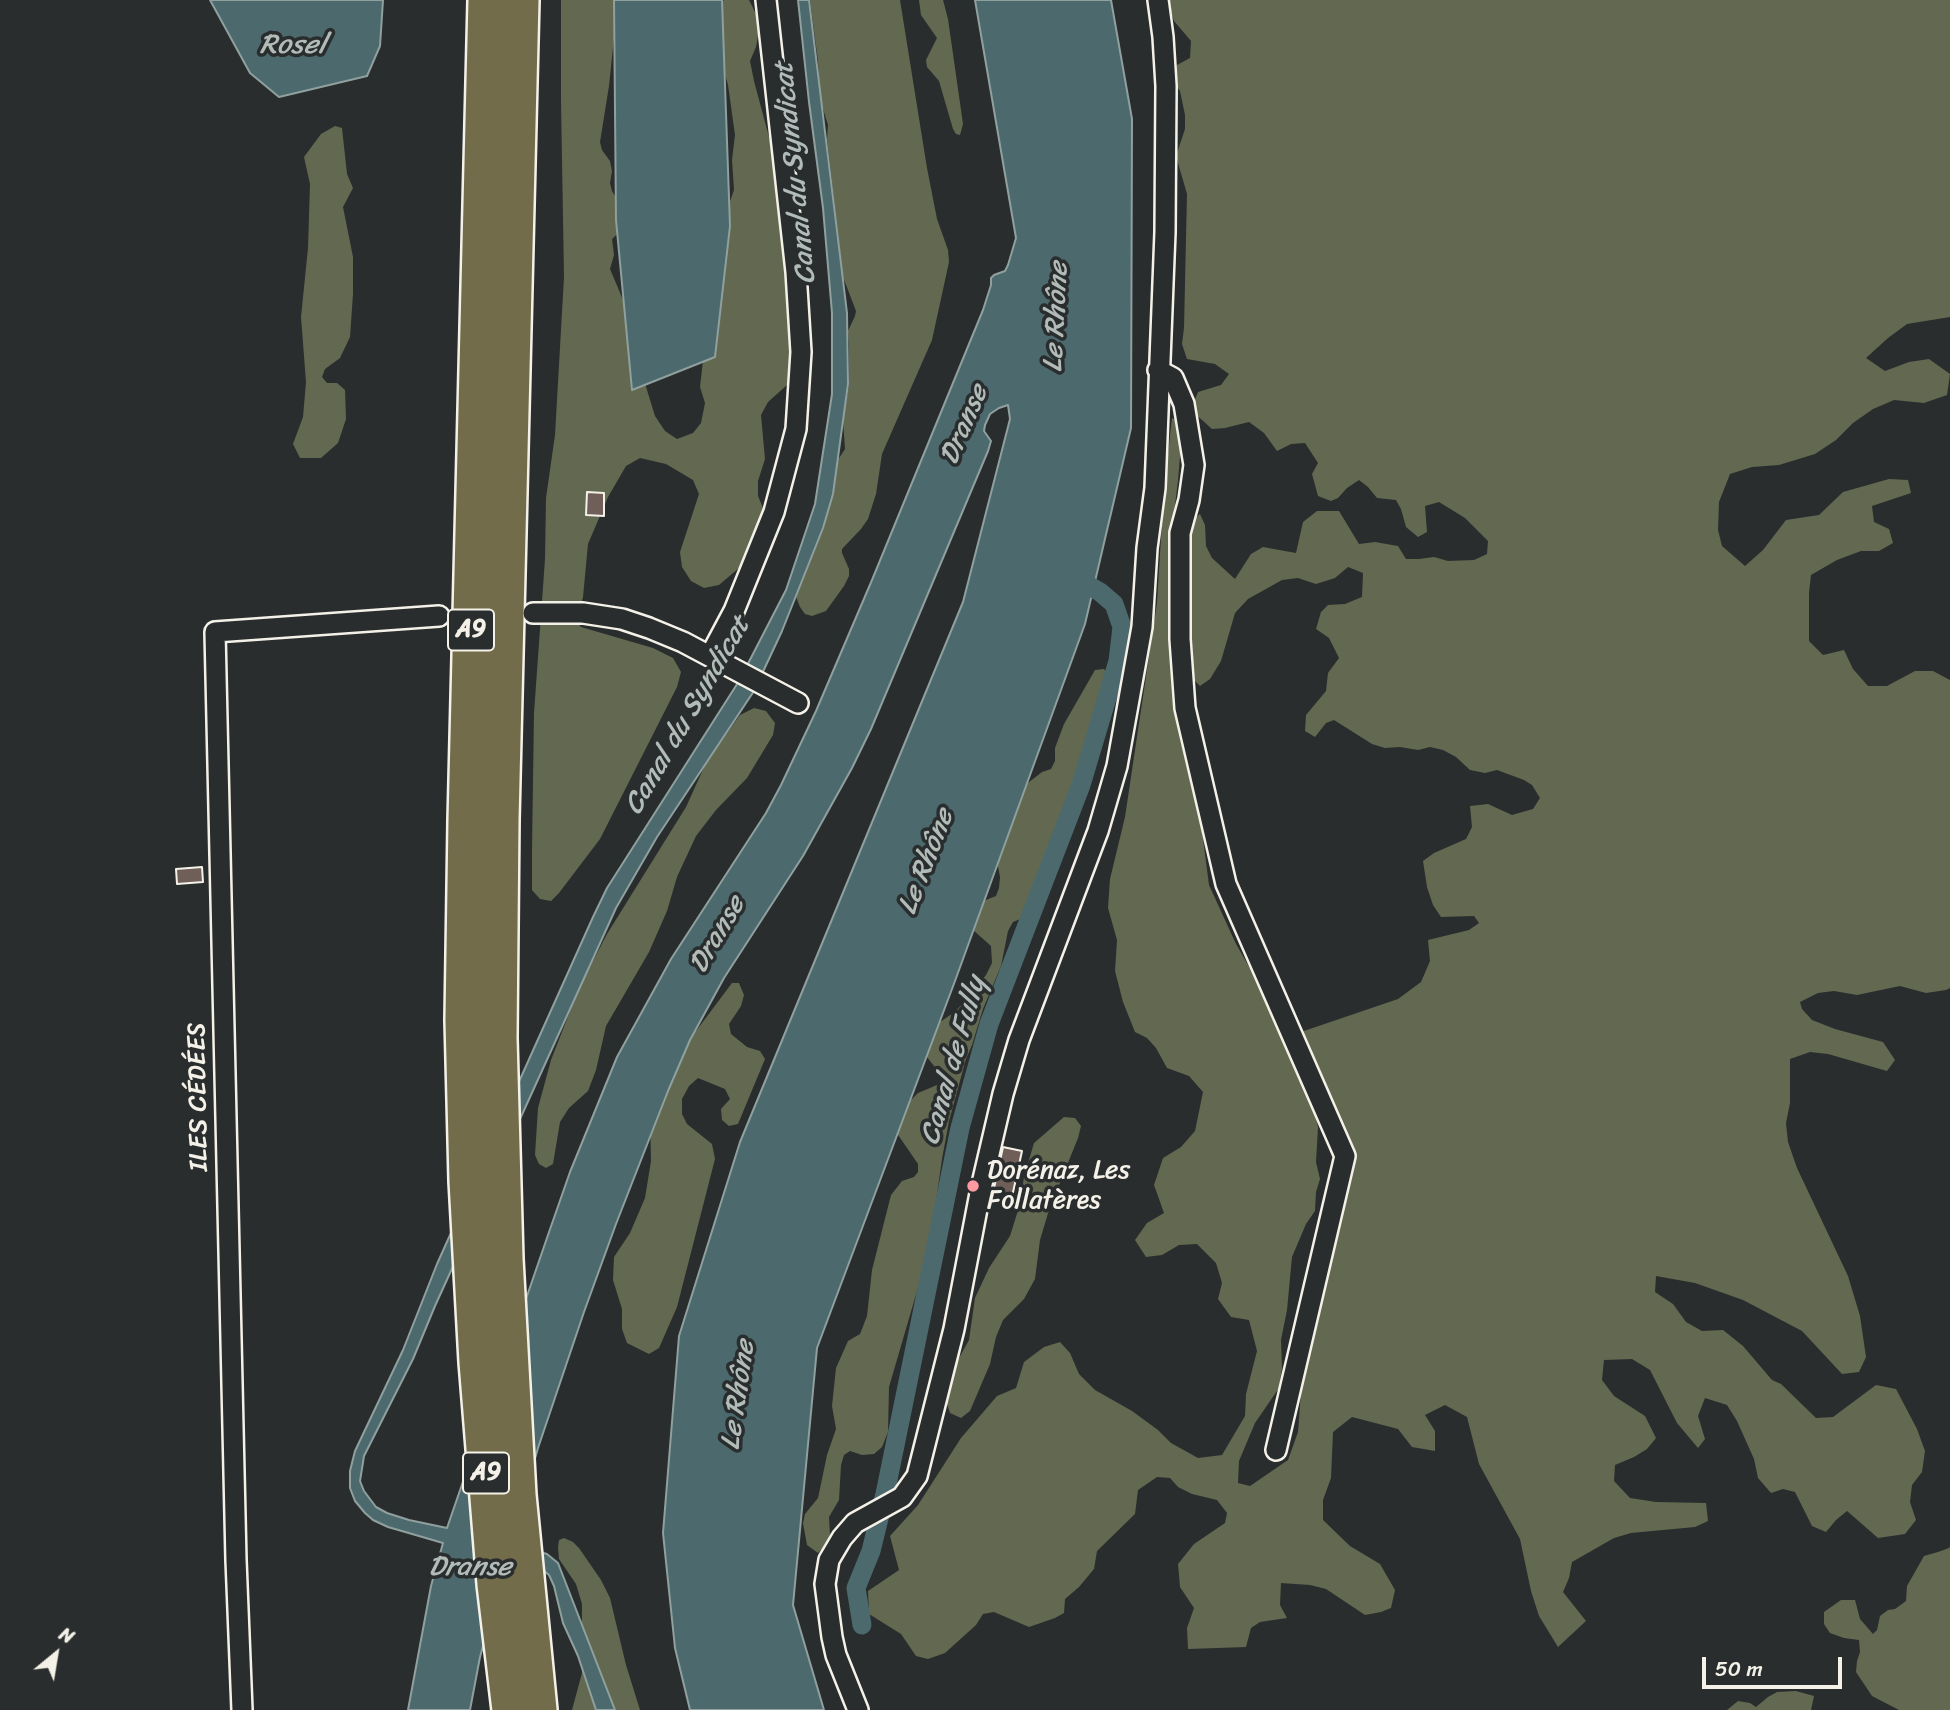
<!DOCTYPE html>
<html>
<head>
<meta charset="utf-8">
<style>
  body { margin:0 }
  #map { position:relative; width:1950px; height:1710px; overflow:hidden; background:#2a2d2e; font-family:Sriracha,sans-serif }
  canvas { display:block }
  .north { position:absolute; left:21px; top:1619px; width:70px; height:70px; -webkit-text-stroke:5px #2a2d2e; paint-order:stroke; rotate:30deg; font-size:19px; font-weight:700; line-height:28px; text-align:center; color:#f4f1e8 }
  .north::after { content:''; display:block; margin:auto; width:24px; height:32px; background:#f4f1e8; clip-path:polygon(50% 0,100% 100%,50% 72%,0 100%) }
  .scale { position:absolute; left:1702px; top:1657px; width:140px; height:32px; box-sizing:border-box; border:4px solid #f4f1e8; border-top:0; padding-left:9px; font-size:21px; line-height:24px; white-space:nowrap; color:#f4f1e8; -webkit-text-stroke:5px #2a2d2e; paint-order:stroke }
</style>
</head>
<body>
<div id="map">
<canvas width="1950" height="1710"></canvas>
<div class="north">N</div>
<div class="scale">50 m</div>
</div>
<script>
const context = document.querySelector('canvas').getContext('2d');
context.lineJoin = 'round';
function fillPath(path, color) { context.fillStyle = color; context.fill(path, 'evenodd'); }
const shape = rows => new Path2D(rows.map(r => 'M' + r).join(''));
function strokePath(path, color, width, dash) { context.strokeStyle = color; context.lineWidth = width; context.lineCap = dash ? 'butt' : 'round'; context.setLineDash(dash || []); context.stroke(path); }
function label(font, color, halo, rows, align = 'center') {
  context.font = font + ' Sriracha,sans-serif'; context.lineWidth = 7; context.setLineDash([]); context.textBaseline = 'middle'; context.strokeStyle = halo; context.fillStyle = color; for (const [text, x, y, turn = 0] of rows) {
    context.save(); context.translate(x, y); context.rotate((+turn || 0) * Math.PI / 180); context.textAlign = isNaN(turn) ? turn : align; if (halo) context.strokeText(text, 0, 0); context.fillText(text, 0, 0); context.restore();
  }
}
fillPath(shape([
  [561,0,618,0,609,86,600,142,602,150,610,161,612,171,610,183,612,191,630,222,612,239,614,255,610,269,629,314,635,351,655,416,665,431,677,439,693,433,701,423,705,403,700,387,717,238,734,190,732,160,735,135,728,85,714,36,713,13,724,0,749,0,757,16,759,30,756,47,750,61,754,81,773,152,779,192,805,260,809,283,808,306,787,385,768,402,761,415,765,459,758,481,758,496,763,508,778,528,773,539,719,585,704,588,691,581,682,567,680,552,699,494,693,480,666,464,640,458,626,466,608,497,588,544,583,597,577,622,581,627,653,648,673,658,681,672,677,687,600,839,559,893,551,901,540,899,532,890,532,849,534,713,545,559,546,498,555,435,564,277,561,101],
  [810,0,900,0,927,168,937,219,948,250,949,262,932,340,882,454,876,494,868,519,861,529,842,549,842,553,849,569,849,576,844,586,826,611,812,616,805,614,800,607,795,594,799,580,814,552,834,466,845,449,843,420,849,385,849,344,848,331,855,316,856,311,843,277,827,139,828,125,820,99,818,61],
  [919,0,943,0,948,19,963,124,960,135,956,134,953,129,939,81,927,67,926,60,937,38,921,15],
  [1167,0,1950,0,1950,317,1907,324,1888,338,1866,358,1885,371,1909,362,1929,359,1950,374,1947,395,1924,403,1894,400,1873,409,1853,423,1836,440,1815,454,1779,465,1752,467,1730,474,1719,502,1718,530,1722,546,1745,566,1763,550,1786,520,1819,515,1843,492,1889,479,1908,480,1911,493,1872,506,1874,522,1889,529,1893,543,1879,551,1861,551,1837,560,1811,575,1809,593,1809,641,1823,655,1844,650,1853,669,1868,686,1887,686,1915,671,1933,671,1950,680,1950,988,1946,990,1926,993,1900,986,1857,995,1834,991,1818,993,1800,1002,1802,1009,1812,1020,1835,1029,1883,1042,1895,1060,1887,1071,1828,1054,1810,1052,1790,1059,1790,1103,1786,1123,1788,1142,1797,1168,1848,1276,1860,1316,1866,1357,1859,1372,1842,1374,1802,1331,1743,1300,1695,1283,1656,1276,1655,1292,1673,1304,1686,1322,1702,1331,1723,1330,1743,1346,1772,1380,1781,1384,1816,1418,1833,1417,1876,1385,1896,1389,1917,1429,1925,1451,1922,1472,1912,1485,1910,1502,1916,1520,1905,1534,1878,1538,1847,1511,1836,1520,1826,1532,1812,1526,1795,1492,1783,1489,1771,1493,1758,1478,1754,1459,1737,1421,1727,1405,1705,1398,1698,1416,1705,1439,1698,1448,1677,1423,1650,1370,1632,1359,1604,1360,1602,1380,1614,1396,1645,1416,1656,1438,1647,1449,1634,1457,1615,1465,1614,1481,1630,1498,1656,1502,1706,1503,1708,1521,1695,1527,1631,1533,1614,1538,1572,1562,1569,1578,1563,1592,1586,1621,1558,1647,1539,1616,1531,1591,1520,1539,1479,1464,1467,1417,1445,1405,1425,1415,1435,1431,1435,1451,1412,1447,1398,1429,1352,1417,1333,1432,1331,1478,1323,1500,1323,1520,1350,1546,1380,1564,1395,1590,1391,1608,1381,1612,1365,1615,1326,1589,1310,1585,1281,1583,1280,1605,1287,1618,1260,1622,1251,1628,1246,1647,1188,1649,1187,1628,1194,1608,1180,1587,1178,1564,1194,1544,1225,1523,1227,1513,1217,1500,1192,1494,1178,1487,1170,1478,1157,1477,1138,1490,1135,1514,1097,1551,1094,1569,1079,1587,1065,1599,1064,1613,1055,1618,1029,1627,994,1612,983,1614,976,1625,945,1653,928,1659,916,1656,901,1634,869,1614,868,1591,899,1570,890,1536,918,1505,961,1438,997,1396,1016,1388,1024,1362,1044,1347,1060,1342,1070,1353,1079,1374,1095,1390,1132,1411,1158,1430,1171,1443,1198,1458,1222,1455,1245,1416,1246,1394,1257,1351,1249,1320,1231,1317,1218,1299,1222,1283,1216,1263,1197,1244,1179,1245,1162,1255,1146,1257,1135,1240,1147,1223,1164,1213,1154,1185,1163,1158,1181,1147,1195,1131,1203,1092,1189,1076,1167,1068,1156,1048,1147,1038,1135,1032,1123,1002,1115,971,1117,940,1108,908,1110,879,1125,817,1157,603,1164,489,1172,418,1176,420,1182,433,1178,480,1171,539,1170,567,1173,605,1171,622,1174,696,1178,730,1202,831,1209,885,1236,944,1255,977,1309,1090,1318,1127,1316,1162,1320,1179,1316,1192,1315,1211,1306,1224,1292,1257,1287,1310,1281,1340,1282,1368,1279,1388,1255,1423,1239,1461,1238,1483,1250,1486,1288,1460,1298,1432,1303,1365,1321,1240,1341,1128,1298,1033,1398,999,1421,982,1430,961,1428,940,1469,930,1479,923,1474,916,1441,917,1433,905,1427,887,1423,861,1434,853,1466,839,1472,827,1470,806,1488,804,1512,815,1533,809,1540,798,1532,785,1524,780,1497,770,1485,773,1470,770,1456,757,1443,750,1430,747,1418,750,1400,747,1385,748,1372,744,1334,720,1326,723,1315,737,1305,731,1306,715,1326,691,1328,673,1339,658,1329,638,1316,629,1321,612,1328,605,1345,604,1362,597,1363,573,1348,567,1335,578,1316,584,1298,578,1282,580,1248,599,1235,613,1221,661,1210,679,1200,686,1192,678,1189,660,1185,526,1200,514,1205,525,1206,546,1212,558,1235,579,1251,554,1263,547,1296,553,1303,522,1317,511,1339,511,1359,544,1375,542,1398,546,1406,559,1419,559,1434,557,1448,561,1474,560,1487,554,1488,541,1465,518,1439,502,1425,506,1427,532,1418,537,1406,527,1401,509,1396,500,1377,498,1368,487,1359,480,1347,488,1338,498,1331,501,1318,496,1312,474,1318,463,1305,443,1291,444,1277,451,1264,433,1249,422,1225,428,1212,429,1191,410,1198,392,1221,385,1229,374,1215,364,1187,359,1182,344,1184,328,1187,194,1176,156,1185,129,1185,115,1180,91,1176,86,1177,65,1190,58,1191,41,1174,21],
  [335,126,342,128,347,174,353,188,343,207,353,257,353,294,350,337,340,358,325,369,322,377,327,383,337,383,345,390,346,419,338,443,321,458,300,458,293,444,303,417,306,382,301,317,308,248,310,184,304,157,321,134],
  [1104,669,1109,675,1110,688,1074,783,1040,882,1036,903,1025,917,1013,922,1008,931,1001,966,983,1009,972,1045,966,1059,949,1121,942,1159,929,1250,889,1387,888,1432,882,1447,874,1454,862,1455,850,1451,844,1455,841,1465,839,1500,829,1517,830,1535,826,1545,818,1553,807,1545,803,1523,805,1514,818,1498,827,1455,836,1429,832,1406,836,1368,848,1341,860,1334,867,1316,872,1270,891,1195,902,1181,914,1177,918,1172,918,1164,892,1126,899,1112,918,1093,937,1085,941,1079,938,1071,923,1052,930,1029,956,1011,986,975,992,963,991,946,963,921,968,907,996,896,999,888,1000,877,993,841,1006,800,1042,772,1051,769,1055,761,1055,748,1064,724,1095,670],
  [754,708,766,711,775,723,773,735,747,778,716,810,696,836,677,877,667,911,649,952,606,1026,596,1070,588,1091,569,1108,560,1122,553,1164,546,1168,539,1164,535,1155,538,1108,551,1060,580,986,607,934,686,807,706,763,740,715],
  [732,983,739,983,744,995,741,1006,729,1024,731,1034,747,1047,760,1051,765,1059,738,1124,729,1126,722,1120,721,1109,730,1099,725,1089,698,1078,689,1086,682,1099,682,1114,687,1124,712,1144,715,1159,677,1307,659,1348,649,1354,627,1343,622,1329,622,1309,613,1280,614,1257,630,1233,645,1198,651,1161,650,1116,675,1059],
  [1064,1117,1075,1118,1081,1126,1078,1138,1049,1210,1040,1240,1035,1279,1024,1299,1003,1320,996,1337,990,1364,970,1411,961,1418,950,1413,946,1401,949,1376,969,1340,975,1298,989,1268,1010,1236,1020,1204,1024,1177,1034,1143],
  [564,1538,573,1542,579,1548,601,1580,610,1598,626,1665,640,1710,572,1710,582,1673,582,1604,576,1584,559,1559,558,1547,559,1540],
  [1950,1546,1950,1710,1899,1710,1872,1696,1856,1672,1857,1661,1860,1652,1859,1640,1844,1638,1830,1633,1824,1624,1824,1612,1841,1600,1855,1600,1860,1619,1873,1634,1877,1630,1880,1616,1888,1610,1895,1609,1906,1601,1907,1586,1924,1556,1938,1552,1949,1548],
  [1796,1691,1814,1696,1811,1710,1727,1710,1738,1701,1750,1703,1756,1707,1768,1697,1777,1692]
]), '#626950');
const water = shape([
  [210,0,383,0,380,46,367,76,279,97,250,73,210,0],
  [614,0,722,0,730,226,715,357,632,390,616,220,614,0],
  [798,0,809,0,847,313,848,384,833,494,823,528,782,631,754,691,657,837,616,908,435,1306,413,1359,364,1456,360,1481,364,1491,376,1507,387,1513,409,1520,447,1528,548,1235,570,1172,617,1057,671,959,766,813,781,785,816,711,872,580,983,310,991,285,991,278,994,275,1005,271,1008,265,1016,238,975,0,1111,0,1132,119,1131,428,1085,624,955,981,817,1348,793,1605,824,1710,690,1710,675,1648,663,1533,679,1336,740,1142,963,602,1010,419,1008,405,999,408,990,414,985,425,984,431,991,441,988,451,871,729,852,768,803,856,724,978,690,1040,668,1091,616,1224,584,1312,538,1448,511,1544,547,1554,558,1563,615,1710,596,1710,578,1656,563,1623,554,1586,549,1575,539,1567,507,1560,480,1657,470,1710,408,1710,431,1586,443,1543,388,1527,373,1520,365,1513,355,1501,350,1488,350,1471,355,1451,403,1350,437,1264,593,917,607,888,739,681,786,590,815,504,832,394,832,313,823,208,809,102,798,0]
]);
fillPath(water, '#4c6a6d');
strokePath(water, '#8fa09e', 2);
strokePath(shape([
  [862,1625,856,1588,871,1551,885,1494,960,1128,989,1024,1081,785,1118,661,1122,627,1114,604,1100,592,1070,575]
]), '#4c6a6d', 19);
const building = shape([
  [587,492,604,493,604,516,586,515,587,492],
  [202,867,203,882,177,884,176,869,202,867],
  [1003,1147,1022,1151,1012,1197,993,1193,1003,1147]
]);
fillPath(building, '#705e59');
strokePath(building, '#f4f1e8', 2);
const minor = shape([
  [1158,370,1173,378,1184,404,1194,465,1189,500,1180,533,1180,639,1185,708,1226,884,1345,1156,1276,1450],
  [533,613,583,613,622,619,649,628,683,642,798,703],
  [710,656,734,611,774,512,796,429,801,352,796,272,766,0],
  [242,1710,236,1560,215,632,439,616],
  [858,1710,836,1655,832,1637,825,1584,829,1560,842,1538,855,1523,902,1497,917,1476,954,1329,981,1188,1003,1094,1019,1040,1098,831,1117,766,1142,627,1147,548,1155,488,1165,232,1166,86,1163,37,1158,0]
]);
const motorway = shape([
  [487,0,467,821,464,1020,468,1181,478,1362,496,1584,511,1710],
  [520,0,500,819,498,1038,504,1259,517,1495,538,1710]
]);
strokePath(minor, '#f4f1e8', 24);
strokePath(motorway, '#f4f1e8', 42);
strokePath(minor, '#2a2d2e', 19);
strokePath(motorway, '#736c4b', 37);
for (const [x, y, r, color] of [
  [973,1186,7,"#ff9aa2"]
]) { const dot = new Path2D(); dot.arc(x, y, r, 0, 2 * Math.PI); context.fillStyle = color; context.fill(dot); strokePath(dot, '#2a2d2e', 2.5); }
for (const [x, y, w] of [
  [471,630,46],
  [486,1473,46]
]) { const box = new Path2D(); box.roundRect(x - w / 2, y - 20.5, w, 41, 5); context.fillStyle = '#2a2d2e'; context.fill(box); strokePath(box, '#f4f1e8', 2); }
label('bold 24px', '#f4f1e8', null, [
  ["A9",471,630],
  ["A9",486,1473]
]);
label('26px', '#f4f1e8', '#2a2d2e', [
  ["ILES CÉDÉES",199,1097,-91]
]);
label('26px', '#f4f1e8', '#2a2d2e', [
  ["Dorénaz, Les",987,1171],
  ["Follatères",987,1201]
], 'left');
label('italic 28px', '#b1bbb7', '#2a2d2e', [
  ["Rosel",293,46],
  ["Canal du Syndicat",796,173,-96],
  ["Le Rhône",1057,317,-87],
  ["Dranse",965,425,-67],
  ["Canal du Syndicat",688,716,-60],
  ["Le Rhône",927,862,-69],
  ["Dranse",718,935,-60],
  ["Canal de Fully",954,1061,-74],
  ["Le Rhône",739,1395,-82],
  ["Dranse",470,1568]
]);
</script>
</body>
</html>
